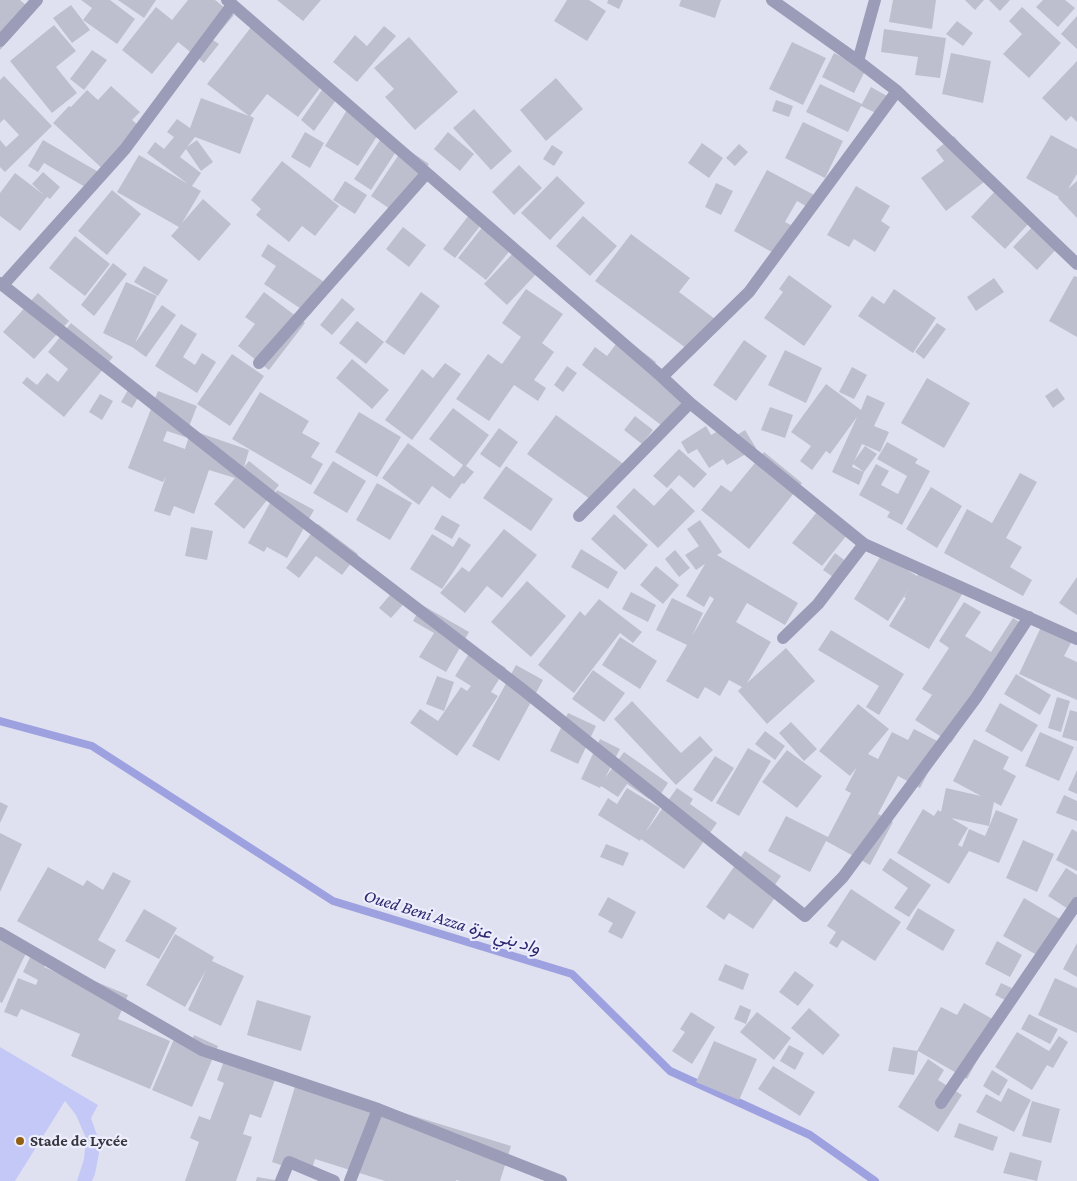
<!DOCTYPE html>
<html>
<head>
<meta charset="utf-8">
<style>
  body { margin:0 }
  canvas { display:block; background:#e0e1f0 }
</style>
</head>
<body>
<canvas width="1077" height="1181"></canvas>
<script>
const context = document.querySelector('canvas').getContext('2d');
context.lineJoin = 'round';
function fillPath(path, color) { context.fillStyle = color; context.fill(path, 'evenodd'); }
const shape = rows => new Path2D(rows.map(r => 'M' + r).join(''));
function strokePath(path, color, width, dash) { context.strokeStyle = color; context.lineWidth = width; context.lineCap = dash ? 'butt' : 'round'; context.setLineDash(dash || []); context.stroke(path); }
function label(font, color, halo, rows, align = 'center') {
  context.font = font + ' "Crimson Pro",Vazirmatn,serif'; context.lineWidth = 4.5; context.setLineDash([]); context.textBaseline = 'middle'; context.strokeStyle = halo; context.fillStyle = color; for (const [text, x, y, turn = 0] of rows) {
    context.save(); context.translate(x, y); context.rotate((+turn || 0) * Math.PI / 180); context.textAlign = isNaN(turn) ? turn : align; if (halo) context.strokeText(text, 0, 0); context.fillText(text, 0, 0); context.restore();
  }
}
fillPath(shape([
  [0,1047,98,1105,91,1118,97,1135,99,1153,95,1174,92,1181,77,1181,84,1159,86,1138,76,1115,65,1101,15,1181,0,1181]
]), '#c4c8f6');
strokePath(shape([
  [0,721,92,746,333,901,572,974,670,1071,810,1135,875,1181]
]), '#9ea1df', 8);
fillPath(shape([
  [0,0,20,0,34,12,0,50],
  [81,0,110,0,135,19,117,44,83,20,92,8],
  [118,0,156,0,144,18],
  [188,0,215,0,234,15,213,40,219,44,204,63,178,42,152,74,122,50,156,7,172,20],
  [277,0,321,0,303,21],
  [567,0,589,0,606,11,587,41,554,21],
  [608,0,623,0,619,9,607,3],
  [681,0,721,0,715,18,679,6],
  [893,0,936,0,932,29,889,22],
  [965,0,984,0,975,10],
  [989,0,1010,0,1000,11],
  [1043,0,1065,0,1075,8,1058,27,1036,7],
  [71,5,90,30,72,43,53,18],
  [1022,7,1061,43,1029,78,1003,54,1022,34,1009,21],
  [1077,16,1077,49,1061,34],
  [957,21,973,33,963,46,946,34],
  [255,22,323,84,298,117,267,94,250,116,254,118,240,154,195,137,187,147,197,140,213,162,201,171,186,149,180,157,201,173,192,186,201,191,182,223,203,199,231,224,199,261,171,236,179,227,117,192,139,155,188,184,147,153,155,142,164,149,174,137,167,132,177,119,190,128,201,98,249,116,207,84],
  [54,25,76,51,56,67,77,93,52,113,10,61],
  [384,26,396,36,357,82,333,62,355,35,367,46],
  [884,29,946,38,940,78,915,75,918,57,881,52],
  [409,37,458,92,415,130,385,97,394,89,374,68],
  [792,42,826,58,803,105,769,89],
  [92,50,107,60,84,90,70,79],
  [834,53,866,69,854,93,822,77],
  [951,53,991,61,983,103,942,94],
  [1077,61,1077,122,1071,116,1066,121,1042,98],
  [4,76,52,126,5,172,0,167,0,140,6,147,19,135,4,119,0,123,0,80],
  [556,78,583,109,546,141,520,110],
  [820,84,862,104,871,87,887,96,878,114,861,106,848,132,806,112],
  [111,86,140,112,132,120,144,130,106,172,53,123,69,106,71,107,87,90,98,100],
  [324,87,338,97,314,131,301,120],
  [776,100,793,106,789,117,772,111],
  [474,109,512,151,491,170,453,128],
  [347,110,381,130,358,166,325,146],
  [803,122,843,141,825,178,785,158],
  [305,132,324,143,310,168,291,157],
  [448,132,474,154,460,171,434,149],
  [1051,135,1077,149,1077,174,1068,189,1077,181,1077,218,1058,198,1059,197,1026,178],
  [954,136,988,179,946,211,921,178,944,161,936,150],
  [43,140,102,174,92,191,44,163,38,172,28,166],
  [380,140,397,150,371,190,354,179],
  [702,143,723,158,709,178,688,163],
  [739,144,748,152,735,166,726,158],
  [552,145,563,152,554,166,543,159],
  [404,147,429,164,396,213,371,196],
  [282,161,339,206,315,236,302,226,289,242,256,215,261,209,251,200],
  [519,165,542,188,514,215,492,192],
  [767,170,818,197,811,209,797,201,785,222,795,227,779,256,734,231],
  [43,172,60,187,50,199,47,197,20,231,0,216,0,193,15,173,44,195,32,184],
  [557,176,585,203,550,240,521,213],
  [345,181,367,195,355,214,333,200],
  [716,183,733,191,721,215,705,207],
  [856,186,890,206,881,221,890,227,875,252,854,239,849,247,827,235],
  [998,188,1032,220,1005,249,971,217],
  [112,190,141,214,107,255,78,231],
  [472,211,484,221,455,258,443,249],
  [583,216,617,246,590,276,556,246],
  [488,220,516,243,486,280,458,258],
  [1038,221,1061,244,1037,270,1013,247],
  [403,227,426,245,409,267,386,249],
  [631,234,690,278,679,292,719,322,694,354,595,281],
  [75,236,110,264,85,296,49,268],
  [268,244,330,286,310,315,264,284,276,266,261,256],
  [516,250,539,271,507,305,484,284],
  [113,263,127,274,94,316,81,305],
  [144,266,168,280,158,296,134,282],
  [789,275,832,306,804,346,764,318,783,292,779,289],
  [1074,276,1077,277,1077,337,1049,321],
  [994,278,1004,292,976,311,967,297],
  [126,282,157,296,135,343,162,305,176,315,146,357,132,347,103,333],
  [526,289,563,314,542,343,554,352,534,380,546,388,538,401,514,385,489,421,456,399,488,354,502,364,521,337,502,323],
  [894,289,936,318,913,353,858,316,872,296,884,304],
  [264,292,305,323,269,370,238,346,255,324,245,317],
  [421,292,440,306,404,355,385,342],
  [38,293,69,321,34,359,3,332],
  [342,298,355,309,332,335,320,325],
  [357,321,384,342,366,364,339,343],
  [71,323,113,357,64,417,22,383,27,377,37,385,47,373,58,382,68,369,48,352],
  [937,323,946,329,924,359,915,352],
  [181,324,197,334,183,357,195,365,202,353,216,362,197,393,155,366],
  [622,336,656,362,652,367,690,396,665,428,582,365,595,347,607,356],
  [744,340,767,356,736,401,713,385],
  [785,350,822,368,806,403,768,385],
  [232,354,264,376,230,426,197,404],
  [352,359,389,390,372,409,336,378],
  [445,363,461,374,412,440,385,420,422,369,433,378],
  [567,366,577,373,563,392,554,385],
  [852,367,867,375,854,399,839,392],
  [927,378,970,403,944,448,901,423],
  [826,384,861,410,867,395,885,403,874,426,889,432,880,452,862,444,854,461,865,446,877,454,864,472,853,464,852,467,864,472,859,485,832,472,857,417,830,454,826,451,812,470,800,461,811,446,791,432],
  [1057,388,1065,399,1053,408,1045,396],
  [128,390,139,396,132,408,121,402],
  [158,391,197,406,185,437,167,431,163,441,185,449,191,430,249,450,244,467,249,461,279,485,244,529,214,504,235,478,209,470,194,514,174,506,170,516,154,511,166,476,163,482,128,468],
  [260,392,309,421,302,433,320,443,311,457,323,464,311,485,232,439],
  [100,394,113,401,102,420,89,412],
  [770,407,793,415,785,438,761,430],
  [453,408,489,435,466,466,474,472,464,484,462,483,450,499,432,486,419,505,382,478,408,443,454,477,463,465,429,439],
  [359,412,401,437,377,477,335,452],
  [556,415,625,465,597,504,527,454],
  [635,416,653,430,642,444,624,430],
  [706,426,711,435,727,426,734,437,745,430,756,448,727,465,723,459,709,468,697,449,688,454,681,442],
  [499,428,518,442,500,468,480,454],
  [887,442,918,459,915,463,930,471,902,525,887,517,890,512,859,495,876,464,889,471,881,485,898,494,907,476,877,459],
  [679,449,707,474,694,488,679,475,667,488,653,476],
  [764,452,802,483,749,549,701,510,721,485,731,492],
  [333,461,366,481,347,513,313,493],
  [506,466,553,499,531,531,483,498],
  [1020,473,1037,482,1006,538,1022,547,1010,567,1032,580,1023,596,944,553,967,509,992,523],
  [377,483,412,503,390,540,356,520],
  [931,487,962,506,937,548,906,529],
  [634,488,654,506,671,488,695,511,658,548,616,507],
  [277,490,314,510,287,558,267,547,264,552,248,543],
  [817,512,847,535,822,566,792,543],
  [614,514,648,545,625,570,591,539],
  [442,515,460,525,452,539,434,529],
  [700,520,722,552,717,555,798,603,785,625,747,603,736,622,771,642,747,683,786,648,815,681,767,724,738,691,742,687,729,680,720,696,705,687,698,699,666,681,687,645,656,630,672,598,703,613,692,636,714,599,710,596,704,607,686,596,705,564,696,570,685,555,699,546,687,529],
  [318,524,358,554,342,575,316,556,299,578,286,568],
  [191,527,213,531,207,560,185,556],
  [504,529,537,555,502,598,487,586,465,613,440,593,462,567,469,572],
  [432,534,453,547,459,537,471,545,442,589,410,569],
  [581,549,618,572,608,589,571,567],
  [675,550,690,568,679,577,665,559],
  [835,553,851,565,839,581,823,570],
  [882,554,917,576,923,566,964,591,929,649,889,626,906,598,904,597,912,584,888,621,854,599],
  [656,566,679,585,663,604,640,585],
  [1077,577,1077,615,1059,603],
  [527,581,566,616,531,657,491,622],
  [395,589,408,599,391,618,379,608],
  [631,592,656,605,648,622,622,609],
  [599,599,642,632,633,643,620,633,574,693,538,665,580,611,585,616],
  [964,602,981,612,965,636,991,652,1013,618,1026,626,951,743,915,720,932,695,922,689,949,648,939,641],
  [422,605,469,632,446,672,419,657,434,633,413,621],
  [1041,627,1072,641,1064,656,1077,662,1077,700,1019,674],
  [831,630,904,674,879,715,866,707,879,686,818,650],
  [620,637,657,661,640,689,602,665],
  [473,647,506,668,491,692,498,696,457,756,410,723,420,709,438,721,461,687,467,691,471,686,455,676],
  [516,665,543,680,499,761,472,746],
  [593,670,625,693,604,722,572,699],
  [1016,674,1051,695,1040,715,1004,694],
  [437,676,454,682,444,711,426,704],
  [1057,697,1070,701,1061,732,1048,728],
  [632,701,681,753,700,736,713,750,676,785,614,719],
  [1000,703,1038,725,1022,752,985,731],
  [858,704,889,729,868,754,878,759,892,732,908,740,914,729,943,744,920,788,898,776,878,814,893,822,870,865,826,841,810,872,768,851,786,816,828,837,851,793,845,790,857,767,850,776,819,751],
  [1070,710,1077,712,1077,741,1062,737],
  [568,713,596,726,578,764,550,751],
  [791,722,817,749,804,761,779,733],
  [765,731,785,746,775,760,755,744],
  [1040,732,1074,747,1059,781,1025,766],
  [600,739,620,749,605,778,624,752,668,783,660,795,654,791,649,799,627,784,618,797,601,786,600,788,581,779],
  [974,739,1009,757,1003,769,1016,776,1001,806,994,802,989,826,951,818,968,828,958,845,962,847,969,829,985,836,996,810,1018,819,999,863,969,851,949,884,897,853,923,809,934,816,938,810,941,812,946,788,981,796,953,781],
  [748,748,771,761,739,816,716,803],
  [787,750,822,776,797,808,762,782],
  [715,756,734,768,712,802,693,790],
  [1077,770,1077,794,1068,790],
  [627,788,660,808,645,833,677,788,693,799,690,804,717,823,684,869,641,839,640,841,598,815,608,798,617,804],
  [1064,795,1077,801,1077,821,1056,813],
  [0,802,8,806,0,823],
  [1072,829,1077,832,1077,871,1056,860],
  [0,833,22,844,0,892],
  [1023,840,1054,854,1037,892,1006,878],
  [606,844,629,853,623,866,600,857],
  [745,851,781,876,770,892,776,896,753,929,729,913,724,920,706,907],
  [890,858,931,885,909,917,894,908,908,888,882,870],
  [48,867,83,886,87,880,103,890,113,872,131,881,98,940,116,950,105,969,17,921],
  [1066,868,1077,875,1077,913,1076,914,1048,896],
  [851,889,901,922,875,961,842,940,837,948,829,943,836,932,827,926],
  [608,897,636,912,622,939,608,932,613,923,598,915],
  [1024,898,1065,922,1037,955,1003,936],
  [918,908,955,930,943,951,906,929],
  [144,909,177,928,159,959,125,941],
  [175,934,214,957,212,961,244,976,221,1026,188,1010,206,970,185,1007,146,985],
  [0,936,28,949,2,1003,0,1002],
  [997,941,1022,955,1010,977,985,964],
  [1077,943,1077,977,1063,969],
  [34,949,49,956,44,967,60,974,63,968,128,995,118,1019,170,1041,150,1089,71,1056,80,1034,21,1009,17,1017,4,1012,18,978,36,985,38,980,23,972],
  [725,964,749,974,743,990,718,980],
  [795,971,814,985,798,1006,779,992],
  [1055,978,1077,988,1077,1033,1038,1015],
  [1001,983,1018,991,1011,1003,995,995],
  [257,1000,311,1016,301,1051,247,1035],
  [964,1003,998,1022,967,1079,918,1051,914,1075,888,1071,893,1047,917,1051,941,1007,957,1015],
  [740,1005,751,1010,746,1024,734,1019],
  [809,1008,840,1035,823,1055,791,1028],
  [691,1012,715,1027,692,1064,672,1051,685,1032,680,1029],
  [757,1012,791,1038,774,1060,740,1032],
  [1029,1014,1058,1029,1050,1044,1021,1029],
  [1017,1032,1049,1051,1059,1036,1068,1042,1053,1068,1047,1065,1032,1090,995,1067],
  [194,1035,218,1046,192,1107,152,1090,174,1039,190,1046],
  [714,1041,757,1059,739,1100,696,1082],
  [789,1045,804,1053,795,1070,780,1061],
  [225,1058,276,1077,261,1118,250,1114,243,1134,252,1137,236,1181,185,1181,199,1142,190,1138,199,1116,210,1120,224,1083,217,1080],
  [928,1059,944,1070,938,1080,962,1095,938,1132,898,1107],
  [773,1066,815,1092,800,1116,758,1089],
  [992,1070,1008,1080,999,1096,983,1086],
  [297,1080,511,1146,500,1181,460,1181,456,1180,456,1181,385,1181,315,1159,310,1175,272,1162],
  [1008,1088,1031,1100,1014,1132,976,1112,986,1094,1001,1102],
  [1032,1101,1060,1109,1051,1143,1022,1136],
  [959,1123,998,1137,993,1151,954,1137],
  [1010,1152,1042,1161,1037,1181,1003,1173],
  [257,1177,275,1180,275,1181,256,1181]
]), '#bebfce');
strokePath(shape([
  [227,0,662,377,690,403,864,544,1077,639],
  [772,0,858,61,875,0],
  [0,41,37,0],
  [858,61,897,91,1077,264],
  [0,283,273,498,522,689,805,916,843,877,976,698,1029,617],
  [3,285,125,149,232,5],
  [259,363,426,174],
  [662,377,749,292,897,91],
  [579,516,690,403],
  [783,638,818,604,864,544],
  [0,933,202,1050,378,1109,561,1181],
  [941,1103,1077,903],
  [281,1181,289,1162,334,1181],
  [350,1181,378,1109]
]), '#9b9db8', 12);
for (const [x, y, r, color] of [
  [20,1141,5,"#926010"]
]) { const dot = new Path2D(); dot.arc(x, y, r, 0, 2 * Math.PI); context.fillStyle = color; context.fill(dot); strokePath(dot, '#edeefd', 2); }
label('bold 16px', '#36363c', '#edeefd', [
  ["Stade de Lycée",30,1141]
], 'left');
label('italic 18px', '#2e276f', '#edeefd', [
  ["Oued Beni Azza واد بني عزة",452,922,17]
]);
</script>
</body>
</html>
